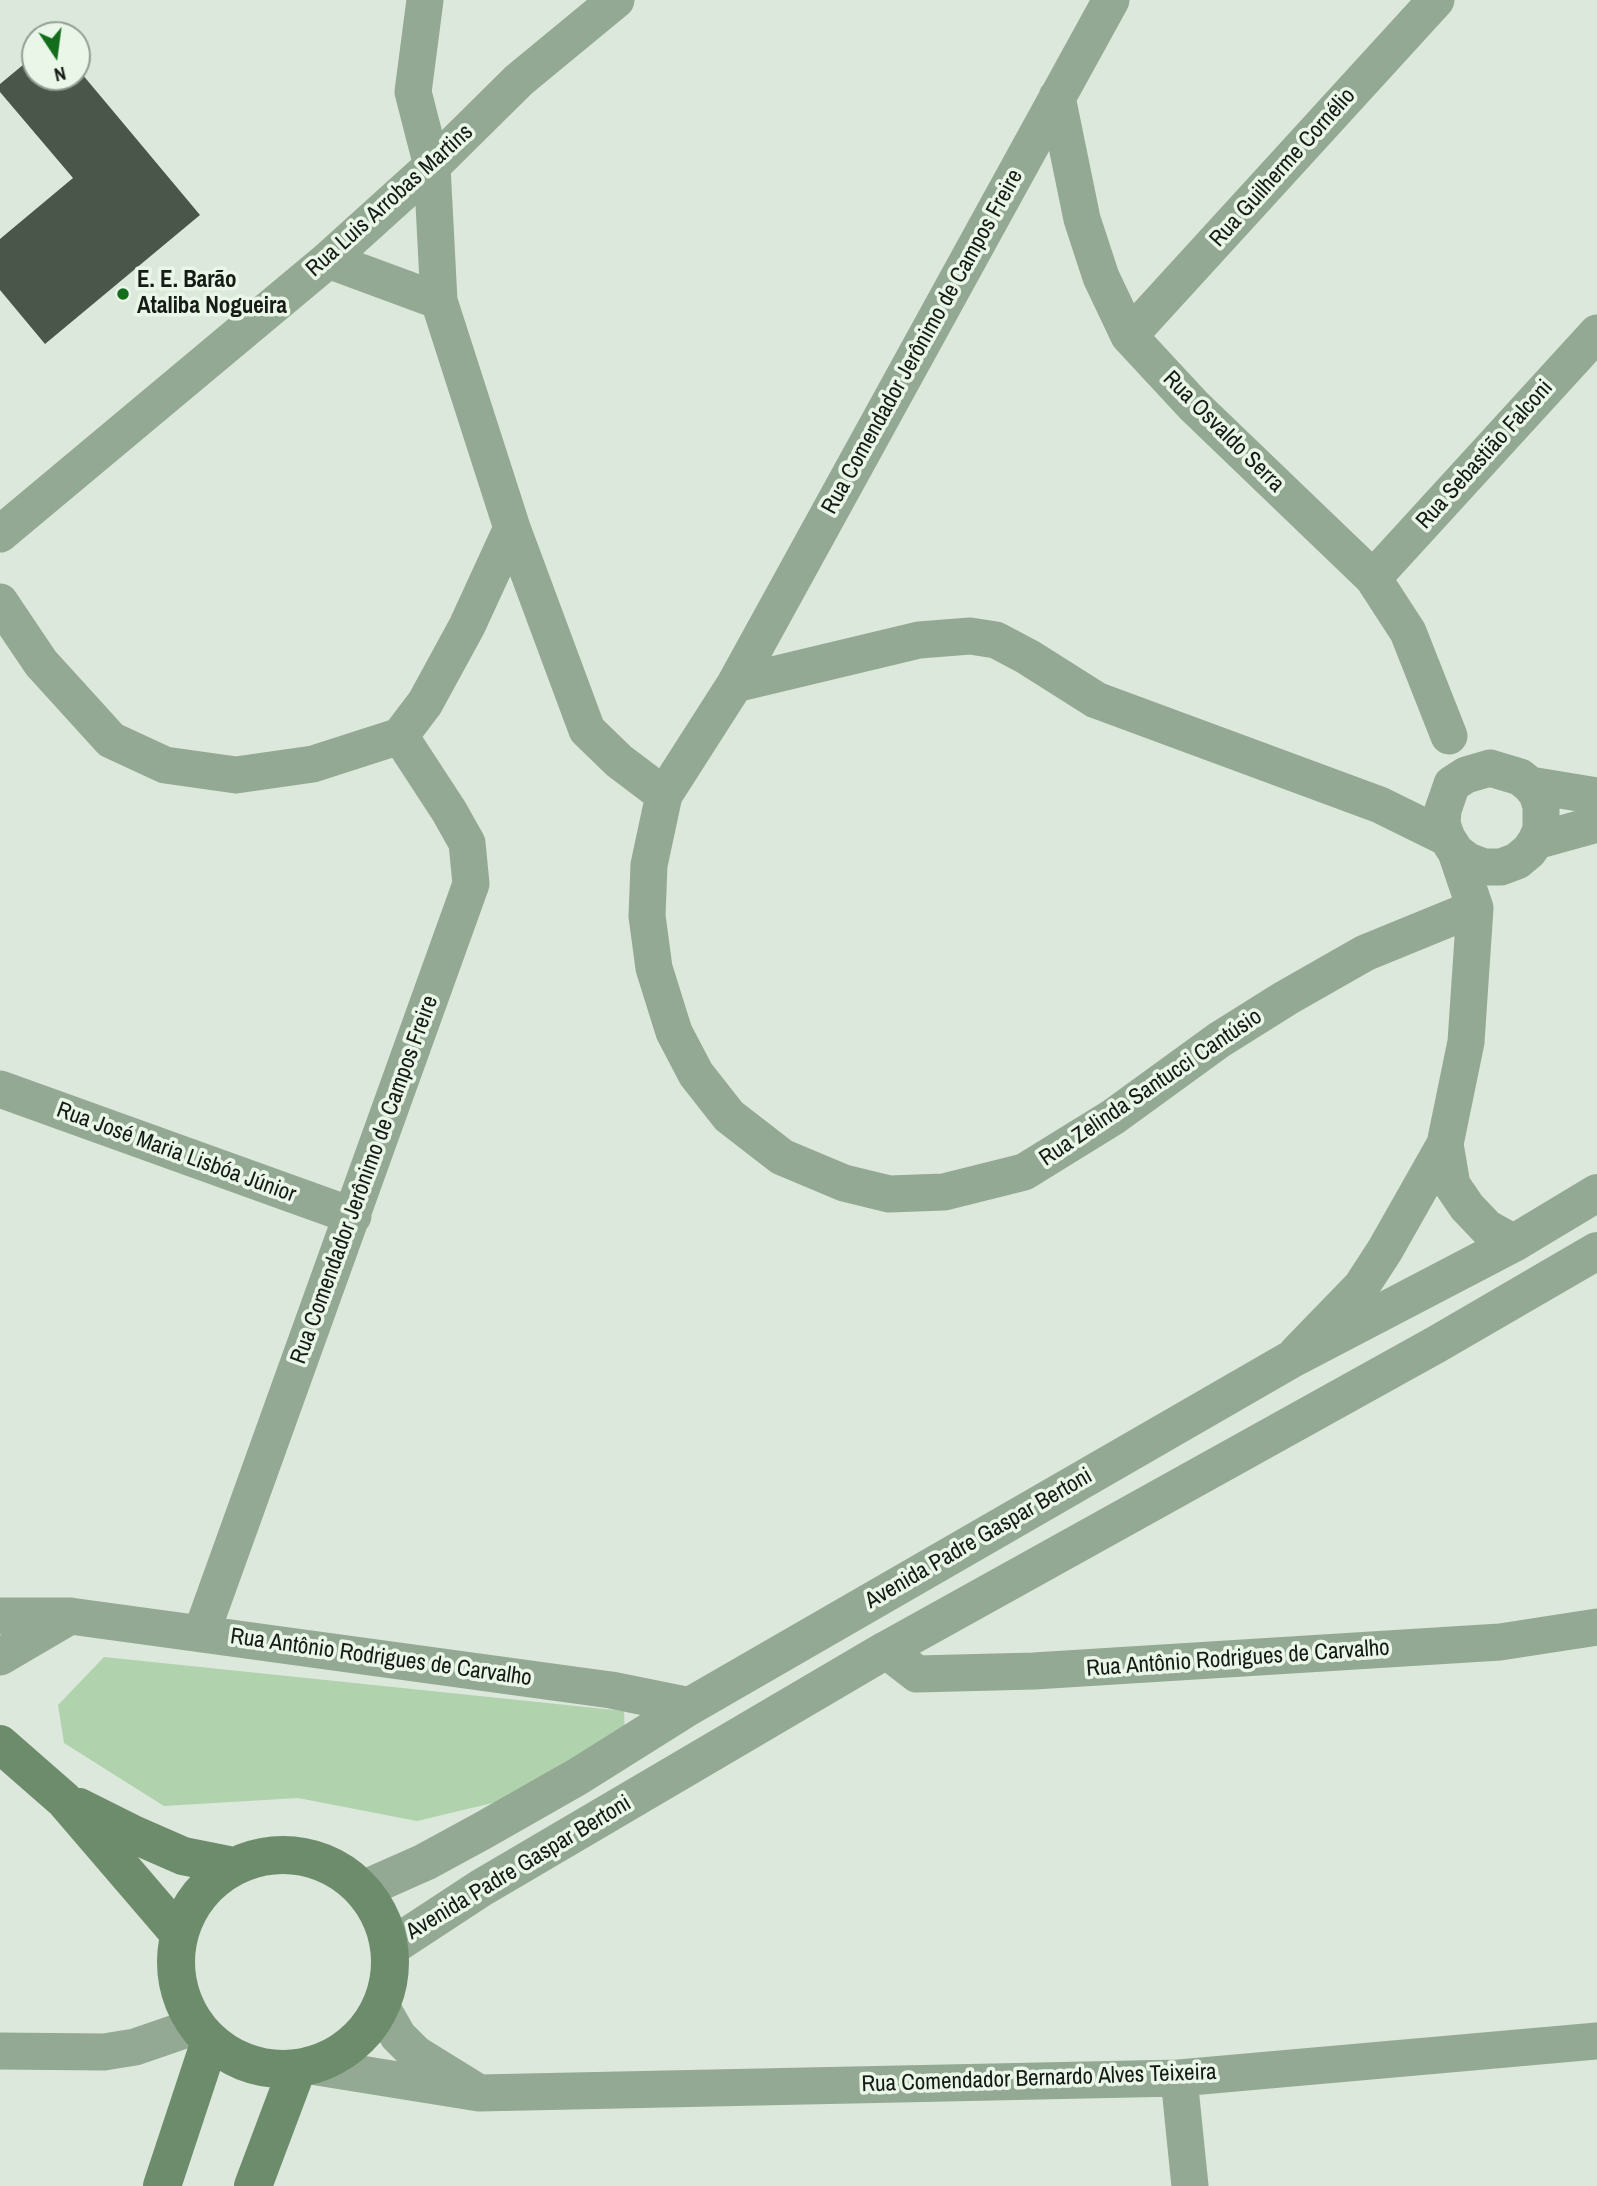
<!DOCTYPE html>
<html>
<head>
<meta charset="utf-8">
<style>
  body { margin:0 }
  #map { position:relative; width:1597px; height:2186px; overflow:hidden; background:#dce8db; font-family:"Archivo Narrow",sans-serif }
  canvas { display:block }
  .north { position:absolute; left:21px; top:21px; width:70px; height:70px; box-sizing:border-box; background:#e9f6e8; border:2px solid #959e94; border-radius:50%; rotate:167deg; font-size:19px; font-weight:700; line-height:28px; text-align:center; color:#161b16 }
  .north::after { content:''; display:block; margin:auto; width:24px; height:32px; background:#126e1b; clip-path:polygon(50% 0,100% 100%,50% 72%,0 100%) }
</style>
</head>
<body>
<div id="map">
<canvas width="1597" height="2186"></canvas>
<div class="north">N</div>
</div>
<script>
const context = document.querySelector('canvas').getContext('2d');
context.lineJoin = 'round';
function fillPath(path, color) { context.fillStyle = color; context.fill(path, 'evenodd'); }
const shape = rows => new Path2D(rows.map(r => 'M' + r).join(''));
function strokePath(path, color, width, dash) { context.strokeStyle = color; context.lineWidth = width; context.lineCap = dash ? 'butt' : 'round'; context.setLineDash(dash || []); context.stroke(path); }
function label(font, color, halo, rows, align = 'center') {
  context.font = font + ' "Archivo Narrow",sans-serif'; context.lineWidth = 7; context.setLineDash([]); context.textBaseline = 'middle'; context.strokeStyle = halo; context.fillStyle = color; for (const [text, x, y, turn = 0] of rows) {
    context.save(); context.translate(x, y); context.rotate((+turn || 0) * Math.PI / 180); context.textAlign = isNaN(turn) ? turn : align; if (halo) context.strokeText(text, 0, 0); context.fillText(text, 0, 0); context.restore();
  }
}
fillPath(shape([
  [104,1657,624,1711,625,1739,505,1800,417,1821,298,1798,164,1806,64,1743,58,1705]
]), '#b0d3ae');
fillPath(shape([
  [35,55,35,77,77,77,77,68,200,215,45,344,0,290,0,239,73,178,0,92,0,84]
]), '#4b564b');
strokePath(shape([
  [425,0,413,92,432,166,439,301,512,528,587,730,619,761,664,795],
  [1057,97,1082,219,1101,277,1129,336,1194,406,1373,578,1408,632,1449,736],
  [328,260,439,301],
  [1129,336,1436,0],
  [0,534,328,260,432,166,519,80,616,0],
  [1373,578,1597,333],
  [0,602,41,663,111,740,165,765,236,775,313,764,400,736,425,703,467,626,512,528],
  [735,684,1111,0],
  [1490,768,1520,777,1530,785,1537,794,1541,806,1541,830,1536,841,1529,851,1517,861,1501,867,1484,867,1468,861,1456,852,1447,838,1442,824,1443,810,1452,784,1466,775,1490,768],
  [1530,785,1597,796],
  [1447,838,1380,805,1096,700,1028,657,996,640,970,636,919,640,735,684,664,795,649,865,647,916,654,968,674,1032,696,1074,729,1116,782,1157,844,1183,889,1194,944,1192,1024,1172,1113,1117,1219,1040,1286,998,1365,953,1475,908],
  [1536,841,1597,824],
  [0,1089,353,1216],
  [1445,1144,1452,1185,1467,1207,1487,1228,1514,1243],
  [1297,1353,1361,1287,1385,1250,1445,1144,1466,1042,1475,908,1456,852],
  [0,1616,70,1616,0,1657],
  [70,1616,611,1690,690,1706],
  [201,1634,471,884,467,843,449,811,400,736],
  [886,1650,917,1674,1034,1671,1500,1642,1597,1627],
  [0,2051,104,2052,135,2047,196,2026],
  [311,2066,479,2093,416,2054,398,2036,382,2008],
  [1179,2078,1190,2186],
  [479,2093,1179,2078,1597,2041]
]), '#94a993', 37);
strokePath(shape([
  [364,1889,425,1862,482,1831,577,1777,690,1706,1290,1360,1514,1243,1597,1193],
  [391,1947,481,1888,886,1650,1437,1344,1597,1251]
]), '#94a993', 38);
strokePath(shape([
  [0,1744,64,1800,179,1934],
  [79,1807,135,1835,183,1856,233,1866],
  '176 1962a107 107 0 1 1 214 0a107 107 0 1 1-214 0Z',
  [162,2186,210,2041],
  [253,2186,297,2069]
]), '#6c8c6b', 38);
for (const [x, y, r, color] of [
  [123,294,7,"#126e1b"]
]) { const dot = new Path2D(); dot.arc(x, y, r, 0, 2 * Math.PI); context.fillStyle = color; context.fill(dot); strokePath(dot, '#e9f6e8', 2.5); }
label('23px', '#161b16', '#e9f6e8', [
  ["Rua Guilherme Cornélio",1283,168,-48],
  ["Rua Luis Arrobas Martins",390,201,-42],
  ["Rua Comendador Jerônimo de Campos Freire",923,342,-61],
  ["Rua Osvaldo Serra",1223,432,45],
  ["Rua Sebastião Falconi",1485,455,-48],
  ["Rua Zelinda Santucci Cantúsio",1151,1088,-34],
  ["Rua José Maria Lisbóa Júnior",176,1153,20],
  ["Rua Comendador Jerônimo de Campos Freire",365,1180,-70],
  ["Avenida Padre Gaspar Bertoni",979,1539,-30],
  ["Rua Antônio Rodrigues de Carvalho",381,1658,8],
  ["Rua Antônio Rodrigues de Carvalho",1238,1659,-4],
  ["Avenida Padre Gaspar Bertoni",519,1868,-31],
  ["Rua Comendador Bernardo Alves Teixeira",1039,2079,-2]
]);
label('bold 23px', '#161b16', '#e9f6e8', [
  ["E. E. Barão",137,281],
  ["Ataliba Nogueira",137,307]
], 'left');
</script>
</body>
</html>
